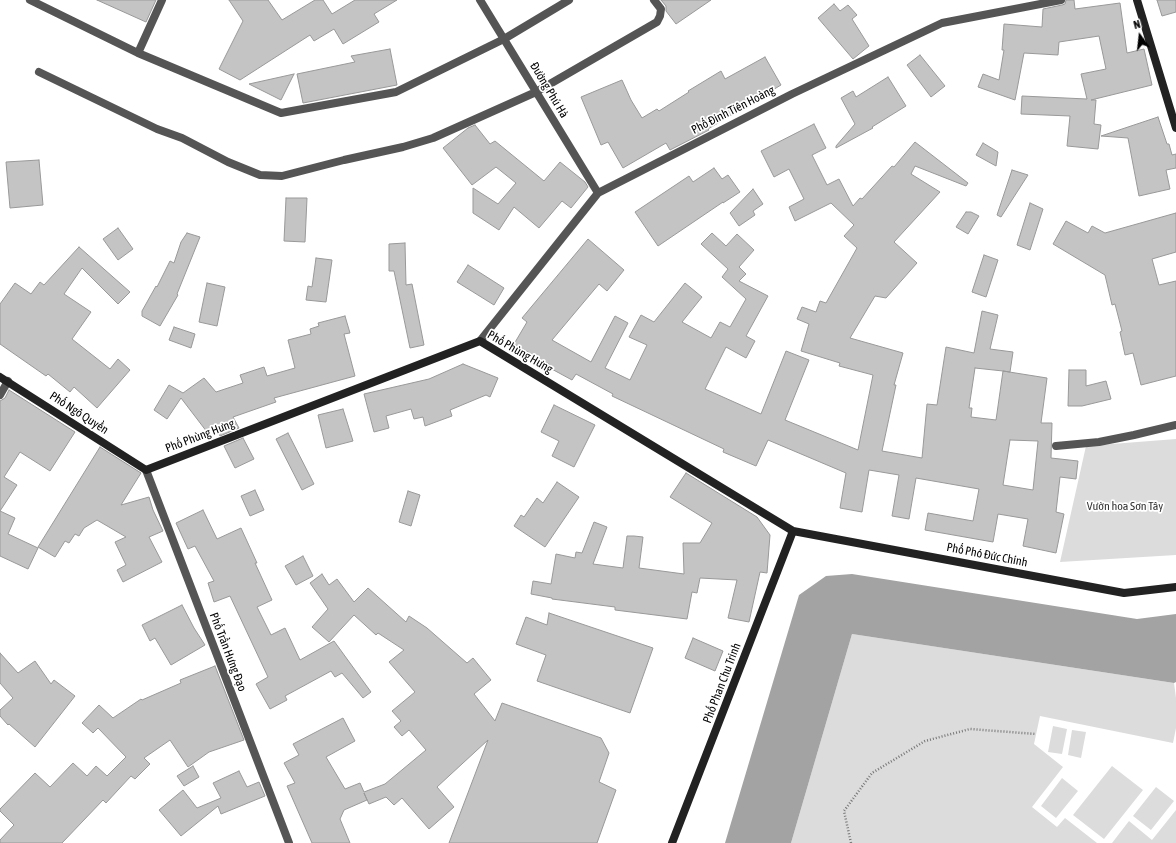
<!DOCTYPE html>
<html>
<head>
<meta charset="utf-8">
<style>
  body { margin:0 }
  #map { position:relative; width:1176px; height:843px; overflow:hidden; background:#fff; font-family:"Asap Condensed",sans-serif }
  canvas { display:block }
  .north { position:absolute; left:1120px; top:16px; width:40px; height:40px; -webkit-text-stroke:3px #fff; paint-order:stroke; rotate:345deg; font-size:11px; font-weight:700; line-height:16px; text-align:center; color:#000 }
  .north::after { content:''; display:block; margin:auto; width:14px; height:18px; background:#000; clip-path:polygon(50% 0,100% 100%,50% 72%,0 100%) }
</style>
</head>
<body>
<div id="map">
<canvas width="1176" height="843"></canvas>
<div class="north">N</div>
</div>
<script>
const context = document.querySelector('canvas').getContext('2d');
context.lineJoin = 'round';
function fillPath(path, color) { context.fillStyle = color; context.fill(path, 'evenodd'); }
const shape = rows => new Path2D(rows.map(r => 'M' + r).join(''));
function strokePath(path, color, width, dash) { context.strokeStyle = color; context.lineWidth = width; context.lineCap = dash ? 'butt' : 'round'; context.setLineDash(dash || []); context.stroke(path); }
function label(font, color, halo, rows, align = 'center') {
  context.font = font + ' "Asap Condensed",sans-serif'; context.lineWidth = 3.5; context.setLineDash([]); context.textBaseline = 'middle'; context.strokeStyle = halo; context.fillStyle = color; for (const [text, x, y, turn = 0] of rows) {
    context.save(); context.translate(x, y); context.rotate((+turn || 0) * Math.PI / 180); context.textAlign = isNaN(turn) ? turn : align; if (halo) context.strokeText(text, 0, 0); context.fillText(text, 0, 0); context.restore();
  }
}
fillPath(shape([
  [1176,439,1176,555,1060,562,1086,446],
  [852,634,1174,683,1176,698,1176,728,1173,743,1040,716,1034,744,1063,767,1032,807,1057,827,1065,818,1097,843,791,843],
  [1053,726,1067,729,1062,754,1048,752],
  [1072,730,1086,732,1081,758,1068,755],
  [1112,766,1143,790,1104,839,1073,815],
  [1062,778,1078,791,1056,818,1041,806],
  [1156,787,1174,801,1151,830,1133,816],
  [1176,810,1176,843,1112,843,1129,821,1152,840]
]), '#dcdcdc');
fillPath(shape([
  [852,574,1137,619,1176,614,1176,682,1174,683,852,634,791,843,725,843,799,595,826,576]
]), '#a3a3a3');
const building = shape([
  [97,0,156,0,146,22,97,0],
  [229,0,268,0,282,20,315,0,323,0,332,14,355,0,397,0,374,14,379,22,343,44,334,29,314,41,310,35,240,80,219,69,243,21,229,0],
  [661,0,711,0,676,24,666,11,666,6,661,0],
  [1066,0,1074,0,1075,9,1120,3,1127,53,1144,49,1152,85,1091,100,1096,100,1094,124,1101,125,1098,149,1067,146,1070,116,1021,114,1022,96,1087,99,1081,74,1106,69,1099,36,1059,42,1058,55,1024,53,1015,100,978,87,983,74,999,80,1004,50,1002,50,1004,24,1042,27,1043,9,1062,5,1065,4,1066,0],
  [1157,0,1176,0,1176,12,1162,16,1157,0],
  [834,4,840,11,848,5,857,15,852,19,869,46,853,59,818,18,834,4],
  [390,49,397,85,303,103,297,74,355,62,351,56,390,49],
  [920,55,945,86,931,97,907,65,920,55],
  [765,57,781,85,708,129,709,130,670,150,666,143,623,168,608,142,601,145,581,97,622,80,631,100,642,118,657,109,659,111,689,92,688,91,721,71,725,79,765,57],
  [294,74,281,100,249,84,294,74],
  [888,77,906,106,872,127,873,128,836,148,836,146,855,124,841,98,853,91,856,97,888,77],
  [1158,117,1167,144,1169,144,1172,155,1176,154,1176,168,1166,170,1170,189,1139,196,1128,138,1101,136,1158,117],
  [814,124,826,148,812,155,827,185,839,179,853,206,860,198,862,199,892,166,894,167,915,142,968,183,966,186,915,166,911,174,940,192,894,242,917,263,886,298,875,296,850,338,903,353,894,385,896,385,882,451,922,458,927,404,937,405,946,347,974,353,982,311,998,315,990,349,1013,352,1010,372,1003,371,1047,378,1041,423,1052,423,1051,458,1078,461,1076,479,1060,477,1056,512,1064,514,1056,553,1023,546,1028,519,998,514,993,542,925,530,928,513,973,521,979,489,916,478,909,519,892,516,899,475,869,470,862,512,840,508,846,473,768,440,756,466,723,452,724,449,612,396,613,394,576,374,572,380,548,367,549,364,514,344,527,322,522,318,588,239,624,270,607,291,599,284,552,340,591,362,615,316,628,323,605,368,630,380,647,345,629,337,641,315,654,322,685,283,702,297,682,322,711,338,720,322,730,327,746,299,722,277,728,269,701,244,712,233,726,246,737,234,754,250,739,267,746,274,739,281,768,296,746,336,755,341,746,358,726,347,705,389,761,414,786,351,809,360,785,420,858,450,873,375,839,366,840,363,801,351,809,324,797,319,802,307,816,312,820,301,826,303,857,248,844,236,854,225,831,203,795,221,789,207,804,199,789,169,774,177,761,151,814,124],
  [975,368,1003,371,996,420,971,417,972,408,969,408,975,368],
  [1010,440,1038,441,1033,490,1003,485,1010,440],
  [475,125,490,144,495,141,544,181,560,162,585,182,588,187,571,208,562,201,539,228,514,207,499,230,473,213,473,188,498,204,516,183,496,167,472,185,443,148,468,128,475,125],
  [983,143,998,152,996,166,976,155,983,143],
  [39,160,43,205,10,208,6,162,39,160],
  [714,168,722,179,728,175,740,192,723,203,723,202,658,246,635,212,689,176,693,182,714,168],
  [1012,170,1028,175,1001,217,997,215,1012,170],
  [753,189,763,204,753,211,755,215,739,226,730,213,753,189],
  [286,198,307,198,305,242,284,241,286,198],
  [1030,203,1043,209,1030,250,1017,245,1030,203],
  [966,212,971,212,979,216,968,234,956,227,966,212],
  [1176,213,1176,252,1152,259,1159,285,1176,281,1176,376,1141,385,1133,353,1125,355,1120,332,1122,331,1115,304,1112,305,1105,275,1053,244,1066,221,1088,233,1092,226,1105,233,1176,213],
  [118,228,133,249,118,260,103,239,118,228],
  [187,233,200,237,177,294,178,295,160,326,142,316,142,311,156,286,157,287,170,261,174,263,181,242,187,233],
  [405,243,406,285,412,284,424,345,410,348,394,271,389,271,389,244,405,243],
  [79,247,130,292,118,304,82,268,64,294,91,312,72,339,110,369,118,359,130,370,97,408,74,387,70,392,48,374,46,376,0,344,0,304,15,283,31,294,40,282,44,285,79,247],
  [984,255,998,260,986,297,972,292,984,255],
  [316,258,332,260,326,302,306,300,308,286,312,287,316,258],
  [468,265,504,288,494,305,457,282,468,265],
  [207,283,225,287,217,326,199,322,207,283],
  [345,316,350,333,344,334,355,376,274,398,276,402,233,417,239,428,220,436,215,426,207,432,181,398,167,419,154,410,169,385,183,393,204,378,216,392,243,383,240,375,264,367,267,376,295,368,288,340,311,334,310,329,319,326,318,323,345,316],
  [174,327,195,334,191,348,169,340,174,327],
  [463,364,498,378,490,397,486,395,450,410,452,416,425,426,423,417,414,419,411,409,386,416,389,428,374,432,364,394,429,379,463,364],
  [1069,370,1086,370,1086,386,1106,381,1111,399,1082,406,1068,406,1069,370],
  [9,390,75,432,50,471,20,452,4,477,17,485,0,511,0,401,5,398,9,390],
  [554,405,595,425,574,467,552,456,559,441,541,432,554,405],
  [343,409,353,441,326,448,318,415,343,409],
  [288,433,314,484,302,490,276,439,288,433],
  [243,438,254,459,235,468,224,446,243,438],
  [100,447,141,473,121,505,149,497,153,510,163,531,149,537,162,562,123,582,117,570,126,565,115,542,126,537,97,520,84,528,79,536,75,534,69,543,65,541,55,557,38,547,100,447],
  [686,473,757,517,770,535,767,573,760,572,749,622,728,618,737,580,700,578,697,593,692,592,687,619,615,610,615,607,552,599,552,598,531,594,533,581,551,584,556,554,575,558,576,552,582,553,594,522,607,527,593,564,623,568,627,536,634,536,643,537,639,568,684,574,683,543,700,543,712,523,670,497,686,473],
  [557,482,579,497,545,547,514,526,521,515,524,517,537,498,543,503,557,482],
  [255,490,264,510,250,516,241,496,255,490],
  [408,491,420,495,411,526,399,522,408,491],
  [203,510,217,539,241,528,257,563,255,563,272,600,257,607,271,635,285,628,300,660,334,641,371,692,363,698,342,673,335,677,331,671,285,696,287,700,270,709,256,684,268,677,230,596,214,602,208,583,214,581,195,546,188,549,176,523,203,510],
  [0,511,15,518,8,534,38,548,28,569,0,556,0,511],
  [303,556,313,576,296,585,285,566,303,556],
  [322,574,329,585,337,579,354,602,368,588,406,622,409,616,427,628,467,663,473,658,491,680,474,694,495,721,502,703,601,738,609,753,599,782,616,790,597,843,449,843,488,740,437,787,454,807,429,829,402,798,394,805,386,797,369,804,364,793,367,800,344,810,340,819,350,843,312,843,287,786,295,783,284,763,299,755,293,744,343,718,355,741,326,757,345,789,360,783,364,792,385,784,426,750,409,730,402,736,394,727,401,721,392,711,415,692,389,662,404,650,378,633,376,635,354,615,329,642,312,627,328,609,310,583,322,574],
  [182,605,194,628,205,645,171,665,155,638,150,641,142,625,182,605],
  [549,613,653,648,630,713,537,681,546,655,516,644,526,617,547,625,549,613],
  [693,638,723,651,715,671,685,658,693,638],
  [0,653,18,673,35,661,51,684,54,680,75,696,35,747,9,724,8,725,0,716,0,710,13,698,0,683,0,653],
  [215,666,244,740,209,752,188,767,170,740,144,758,150,764,135,779,131,776,106,803,103,800,62,843,0,843,0,840,14,825,0,811,0,809,35,773,50,787,73,763,87,776,96,766,107,776,126,757,98,728,93,733,82,723,99,705,113,718,141,699,142,700,181,683,180,680,215,666],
  [193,766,199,777,184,786,177,776,193,766],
  [239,771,247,787,259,782,265,796,221,814,218,806,181,836,159,810,183,790,197,808,221,798,213,783,239,771]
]);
fillPath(building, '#c4c4c4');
strokePath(building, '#999', 1);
strokePath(shape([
  [851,843,844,811,872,773,925,741,970,729,1036,734]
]), '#777', 2.5, [1, 2]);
strokePath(shape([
  [30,0,138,53],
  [162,0,138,53,281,113,396,92,504,39,569,0],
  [480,0,598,193],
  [39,72,157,129,182,138,228,162,260,175,282,176,344,160,403,147,433,138,536,92,657,22,660,16,661,9,654,0],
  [480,341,598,193,792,94,942,23,1061,0],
  [0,395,8,381],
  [1056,446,1099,442,1134,435,1176,425],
  [146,470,289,843]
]), '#555', 8);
strokePath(shape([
  [1137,0,1176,128],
  [0,377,146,470,480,341,793,531,1124,593,1176,587],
  [672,843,793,531]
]), '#222', 8);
label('12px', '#000', '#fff', [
  ["Đường Phú Hà",549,90,59],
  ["Phố Đinh Tiên Hoàng",733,110,-27],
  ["Phố Phùng Hưng",520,352,30],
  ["Phố Ngô Quyền",79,413,33],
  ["Phố Phùng Hưng",200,436,-21],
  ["Phố Phó Đức Chính",987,555,11],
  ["Phố Trần Hưng Đạo",228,652,69],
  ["Phố Phan Chu Trinh",722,683,-69]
]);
label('12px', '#333', '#fff', [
  ["Vườn hoa Sơn Tây",1125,506]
]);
</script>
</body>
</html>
